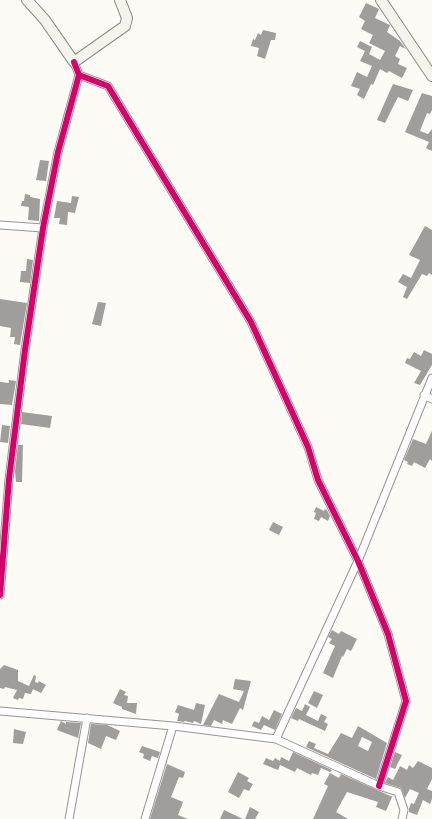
<!DOCTYPE html>
<html>
<head>
<meta charset="utf-8">
<style>
  body { margin:0 }
  canvas { display:block; background:#fcfbf6 }
</style>
</head>
<body>
<canvas width="432" height="819"></canvas>
<script>
const context = document.querySelector('canvas').getContext('2d');
context.lineJoin = 'round';
function fillPath(path, color) { context.fillStyle = color; context.fill(path, 'evenodd'); }
const shape = rows => new Path2D(rows.map(r => 'M' + r).join(''));
function strokePath(path, color, width, dash) { context.strokeStyle = color; context.lineWidth = width; context.lineCap = dash ? 'butt' : 'round'; context.setLineDash(dash || []); context.stroke(path); }
fillPath(shape([
  [366,3,379,9,375,18,390,25,387,32,400,41,406,49,400,46,395,56,400,59,398,64,407,68,402,78,389,71,387,73,380,69,373,85,371,84,364,99,357,95,360,89,351,86,357,72,367,77,372,66,360,61,365,51,357,47,360,41,372,47,369,54,380,60,385,51,369,43,373,35,361,29,365,21,359,17],
  [263,30,276,33,275,40,271,40,265,59,257,56,259,48,251,46,253,39,255,40,258,33,261,35],
  [393,84,413,90,408,101,398,97,385,123,377,120],
  [422,93,432,96,432,110,430,114,427,113,420,131,428,134,432,129,432,151,426,148,429,142,405,132],
  [40,160,49,161,46,181,36,180],
  [25,194,30,195,30,197,40,199,39,221,28,220,29,207,21,206,22,201,24,201],
  [72,196,79,197,75,213,68,212,67,225,59,224,60,218,54,218,57,201,71,203],
  [425,226,432,230,432,275,429,273,427,276,422,274,407,299,403,297,407,287,398,282,403,274,411,278,420,260,409,255],
  [27,259,33,260,30,283,20,282,21,271,26,271],
  [0,299,27,303,20,345,14,344,15,337,10,337,11,328,0,326],
  [98,302,106,303,101,326,92,324],
  [424,350,432,354,432,365,420,385,414,383,421,371,405,363,407,358,410,359,414,352,421,356],
  [9,380,16,381,12,405,0,404,0,382,9,383],
  [22,412,52,416,50,428,21,424],
  [2,425,10,426,8,443,0,442],
  [432,431,432,461,430,459,425,468,414,462,412,466,407,464,408,462,404,460,413,439,426,444],
  [18,445,23,445,22,482,16,482,15,471],
  [316,507,324,511,325,509,327,510,330,516,328,521,321,517,319,521,314,519,316,513,314,512],
  [273,522,283,527,279,535,269,530],
  [332,630,339,634,341,631,357,639,351,651,347,649,343,657,342,656,333,678,323,673,335,646,329,643,332,639,328,637],
  [4,665,18,670,18,681,29,686,34,675,36,676,35,682,38,683,39,681,46,685,41,693,33,689,31,694,25,693,23,699,19,698,18,700,13,698,17,690,5,687,4,689,0,688,0,669],
  [235,679,251,681,243,710,240,708,232,724,223,720,222,724,214,720,211,726,203,725,219,694,239,702,244,691,233,689],
  [120,689,126,692,124,695,128,696,127,703,137,703,136,714,122,709,122,707,113,703],
  [314,691,323,695,317,708,308,703],
  [196,703,205,705,201,724,194,721,193,723,185,721,184,722,177,721,179,714,175,712,178,705,194,710],
  [305,704,310,707,306,715,318,721,321,714,327,717,324,722,328,724,325,731,299,719,298,721,291,718,296,708,302,711],
  [274,710,282,714,275,730,264,725,261,730,252,726,254,721,259,723,262,716,269,720],
  [61,721,66,724,66,722,81,723,78,738,57,730],
  [91,724,107,725,120,731,116,740,106,736,101,749,88,743],
  [358,726,387,743,376,779,306,747,309,741,316,744,314,748,328,754,341,733,352,738],
  [362,737,372,742,368,751,358,746],
  [14,729,26,732,23,744,13,743],
  [142,746,160,752,158,758,152,756,150,761,143,758,144,754,139,752],
  [293,752,332,770,330,772,321,768,318,775,312,773,311,775,297,768,295,772,280,765,278,770,263,764,266,758,273,761,275,758,280,761,281,757,289,761],
  [395,752,402,755,395,769,390,767],
  [418,761,432,768,432,779,427,789,432,791,432,799,430,804,423,800,417,815,409,812,409,809,411,803,414,804,419,793,410,789,405,798,401,788,385,783,388,777,393,780,400,766,407,770,409,765,413,768],
  [167,764,185,772,183,778,179,777,171,797,183,802,178,815,188,819,150,819],
  [238,772,249,778,247,781,253,784,249,791,244,789,239,798,228,792],
  [330,773,339,778,341,774,395,798,392,797,386,811,376,807,378,802,347,792,336,812,348,819,313,819,328,786,324,784],
  [250,807,259,812,255,819,245,819],
  [224,810,243,819,220,819]
]), '#a09e9b');
const street = shape([
  [79,75,108,86,251,322,308,447,318,480,358,561,388,634,406,701,379,786],
  [0,225,43,228],
  [424,395,432,399],
  [0,595,9,479,25,350,43,228,58,152,79,75,74,62],
  [0,711,173,726,276,739,379,786,398,792,404,810,402,819],
  [276,739,358,561,432,378],
  [69,819,87,718],
  [145,819,173,726]
]);
const secondary = shape([
  [27,0,45,20,74,62,125,26,127,18,120,0],
  [381,0,432,76]
]);
strokePath(street, '#969694', 9);
strokePath(secondary, '#8d8c8a', 12);
strokePath(street, '#fffefe', 7);
strokePath(secondary, '#f5f4ec', 10);
strokePath(shape([
  [79,75,108,86,251,322,308,447,318,480,358,561,388,634,406,701,379,786],
  [0,595,9,479,25,350,43,228,58,152,79,75,74,62]
]), '#d6006c', 6);
</script>
</body>
</html>
